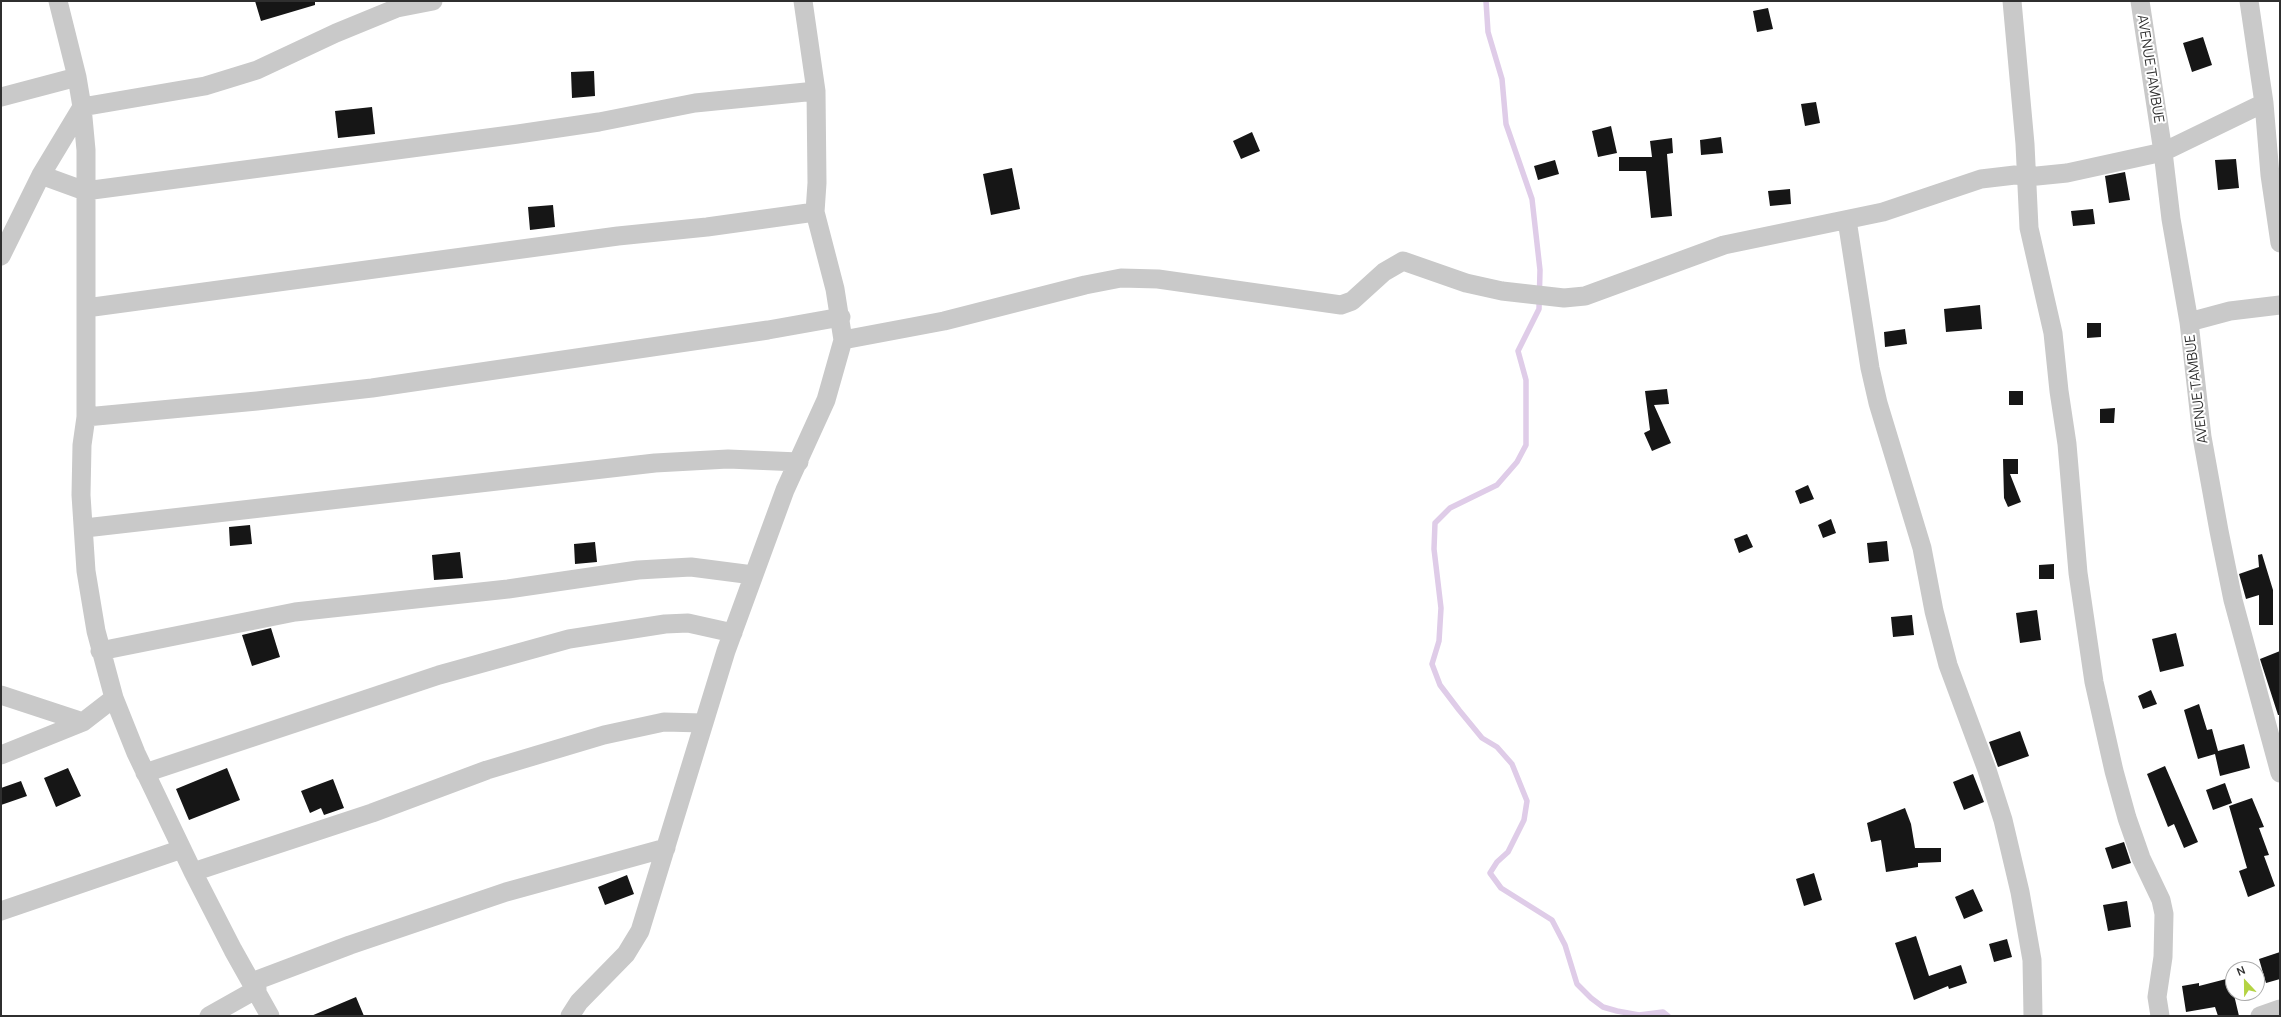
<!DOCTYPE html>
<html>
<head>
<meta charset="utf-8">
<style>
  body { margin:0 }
  #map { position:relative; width:2281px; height:1017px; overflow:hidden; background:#fff; font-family:Manrope,sans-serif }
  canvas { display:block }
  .frame { position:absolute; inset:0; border:2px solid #2f2f2f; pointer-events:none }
  .north { position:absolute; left:2225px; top:961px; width:40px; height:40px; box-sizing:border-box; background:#fff; border:1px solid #acacac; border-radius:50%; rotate:338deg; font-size:11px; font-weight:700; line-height:16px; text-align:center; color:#2f2f2f }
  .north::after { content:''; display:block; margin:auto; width:14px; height:18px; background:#b4d343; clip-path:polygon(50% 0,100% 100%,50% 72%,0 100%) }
</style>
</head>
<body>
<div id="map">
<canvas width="2281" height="1017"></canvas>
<div class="frame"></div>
<div class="north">N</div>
</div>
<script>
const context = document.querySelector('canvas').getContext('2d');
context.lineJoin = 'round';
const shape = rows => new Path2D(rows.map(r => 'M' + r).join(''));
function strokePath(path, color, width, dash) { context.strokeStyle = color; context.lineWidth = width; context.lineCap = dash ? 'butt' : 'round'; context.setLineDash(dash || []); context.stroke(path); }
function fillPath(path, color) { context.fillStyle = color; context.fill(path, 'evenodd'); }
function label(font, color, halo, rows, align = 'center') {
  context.font = font + ' Manrope,sans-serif'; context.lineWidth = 4; context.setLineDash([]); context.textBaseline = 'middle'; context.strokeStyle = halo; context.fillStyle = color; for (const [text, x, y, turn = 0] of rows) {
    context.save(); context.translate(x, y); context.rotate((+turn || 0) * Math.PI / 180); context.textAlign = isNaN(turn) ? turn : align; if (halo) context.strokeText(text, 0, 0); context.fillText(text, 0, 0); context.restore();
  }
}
strokePath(shape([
  [1486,1,1488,32,1502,79,1506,124,1532,199,1540,270,1539,309,1518,351,1526,380,1526,445,1517,462,1497,485,1450,508,1435,523,1434,549,1441,608,1439,641,1432,664,1440,685,1459,710,1482,738,1497,747,1512,764,1527,801,1524,820,1508,852,1497,862,1490,873,1501,888,1552,920,1565,945,1577,984,1591,998,1603,1007,1617,1011,1639,1015,1663,1012,1668,1016]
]), '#dfcce8', 5.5);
fillPath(shape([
  [255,1,315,1,315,5,261,21],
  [1768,8,1773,29,1757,32,1753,11],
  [2203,37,2212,65,2192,72,2183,43],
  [594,71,595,96,572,98,571,72],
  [1816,102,1820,123,1805,126,1801,104],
  [372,107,375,134,338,138,335,111],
  [1611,126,1617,153,1598,157,1592,131],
  [1252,132,1260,151,1241,159,1233,141],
  [1721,137,1723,153,1701,155,1700,140],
  [1672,138,1673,153,1667,154,1672,216,1651,218,1646,171,1619,171,1619,157,1652,157,1650,141],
  [2236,159,2239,188,2218,190,2215,160],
  [1555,160,1559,174,1538,180,1534,166],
  [1012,168,1020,209,991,215,983,174],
  [2125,172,2130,200,2109,203,2105,176],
  [1790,189,1791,204,1770,206,1768,191],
  [553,205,555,227,530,230,528,207],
  [2093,209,2095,224,2073,226,2071,211],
  [1980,305,1982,329,1946,332,1944,309],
  [2087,323,2101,323,2101,337,2087,338],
  [1905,329,1907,344,1885,347,1884,332],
  [1667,389,1669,404,1654,405,1671,443,1652,451,1644,433,1650,430,1645,391],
  [2009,391,2023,391,2023,405,2009,405],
  [2115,408,2114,423,2100,423,2100,409],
  [2003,459,2018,459,2018,474,2010,474,2021,502,2008,507,2004,498],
  [1808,485,1814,499,1800,504,1795,491],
  [1831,519,1836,533,1823,538,1818,525],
  [250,525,252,544,230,546,229,527],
  [1747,534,1753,547,1739,553,1734,539],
  [1887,541,1889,561,1869,563,1867,543],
  [595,542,597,562,575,564,574,544],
  [460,552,463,578,434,580,432,555],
  [2262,554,2273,590,2273,625,2259,625,2259,595,2246,599,2239,574,2259,567,2258,555],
  [2054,564,2054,579,2039,579,2039,565],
  [2037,610,2041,640,2020,643,2016,613],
  [1912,615,1914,635,1893,637,1891,617],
  [271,628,280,657,252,666,242,635],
  [2176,633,2184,666,2160,672,2152,639],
  [2280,651,2280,715,2278,715,2260,659],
  [2151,690,2157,704,2143,709,2138,696],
  [2199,704,2207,730,2212,729,2218,751,2244,744,2250,768,2220,776,2215,754,2198,759,2184,710],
  [2020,731,2029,756,1998,767,1989,742],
  [2165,766,2198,842,2184,848,2174,824,2168,827,2147,774],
  [68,768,81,796,56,807,44,778],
  [227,768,240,800,189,820,176,789],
  [1973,774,1984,802,1964,810,1953,782],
  [333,779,344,808,324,815,321,808,310,813,301,791],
  [21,781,27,796,1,805,1,788],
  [2225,783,2232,803,2213,810,2206,790],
  [2252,798,2264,827,2259,828,2269,855,2264,856,2275,886,2248,897,2239,871,2247,868,2229,806],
  [1905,808,1911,824,1915,848,1941,848,1941,862,1918,863,1918,867,1886,872,1881,840,1871,842,1867,823],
  [2124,842,2131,863,2112,869,2105,848],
  [1814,873,1822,900,1804,906,1796,879],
  [627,875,634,894,605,905,598,887],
  [1973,889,1983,911,1964,919,1955,897],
  [2127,901,2131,927,2108,931,2103,905],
  [1916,936,1929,976,1961,965,1967,983,1949,989,1948,986,1914,1000,1895,943],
  [2007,939,2012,957,1994,962,1989,944],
  [2280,952,2280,979,2266,983,2259,959],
  [2230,978,2239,1016,2218,1016,2215,1007,2186,1012,2182,986,2199,983,2199,986],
  [356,997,364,1016,311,1016]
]), '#161616');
strokePath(shape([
  [58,1,77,77,82,107,86,150,86,417,82,445,81,495,86,571,96,631,114,698,136,753,193,872,233,950,270,1016],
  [2012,1,2025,144,2029,228,2053,333,2059,391,2067,444,2078,573,2094,682,2114,771,2127,818,2141,858,2161,900,2164,914,2163,957,2157,997,2160,1016],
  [2140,1,2163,152,2171,219,2189,322,2202,437,2219,531,2233,600,2280,773],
  [2249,1,2264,103,2270,175,2280,243],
  [1,97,77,77],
  [41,175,85,191,518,134,599,122,695,103,816,91],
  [1847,220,1870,368,1878,403,1922,548,1934,611,1948,665,1987,770,2003,820,2020,892,2032,960,2033,1016],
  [1,256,41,175,82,107,205,86,257,70,336,33,397,8,433,1],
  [86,308,618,236,707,227,815,212],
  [2189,322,2230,311,2280,305],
  [843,340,944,321,1085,285,1121,278,1158,279,1341,305,1352,301,1384,272,1403,261,1466,283,1502,291,1564,298,1585,296,1724,245,1883,212,1981,179,2015,175,2027,177,2067,173,2163,152,2264,103],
  [86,417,257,401,372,388,768,330,841,317],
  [85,528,655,463,728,459,799,462],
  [100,651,295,612,508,589,638,570,691,567,753,575],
  [1,695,83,722],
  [1,755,83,722,114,698],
  [145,773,439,675,569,639,665,624,688,623,733,633],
  [193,872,372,813,487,770,604,735,664,722,703,723],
  [1,911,182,849],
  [252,982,350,945,506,892,666,848],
  [209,1016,257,989],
  [570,1016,579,1002,626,954,640,931,726,651,785,490,826,400,843,340,835,289,815,212,817,183,816,91,803,1],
  [2260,1016,2280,1009]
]), '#c9c9c9', 19);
label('14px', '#2f2f2f', '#fff', [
  ["AVENUE TAMBUE",2150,69,81],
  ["AVENUE TAMBUE",2197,389,-97]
]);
</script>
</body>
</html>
